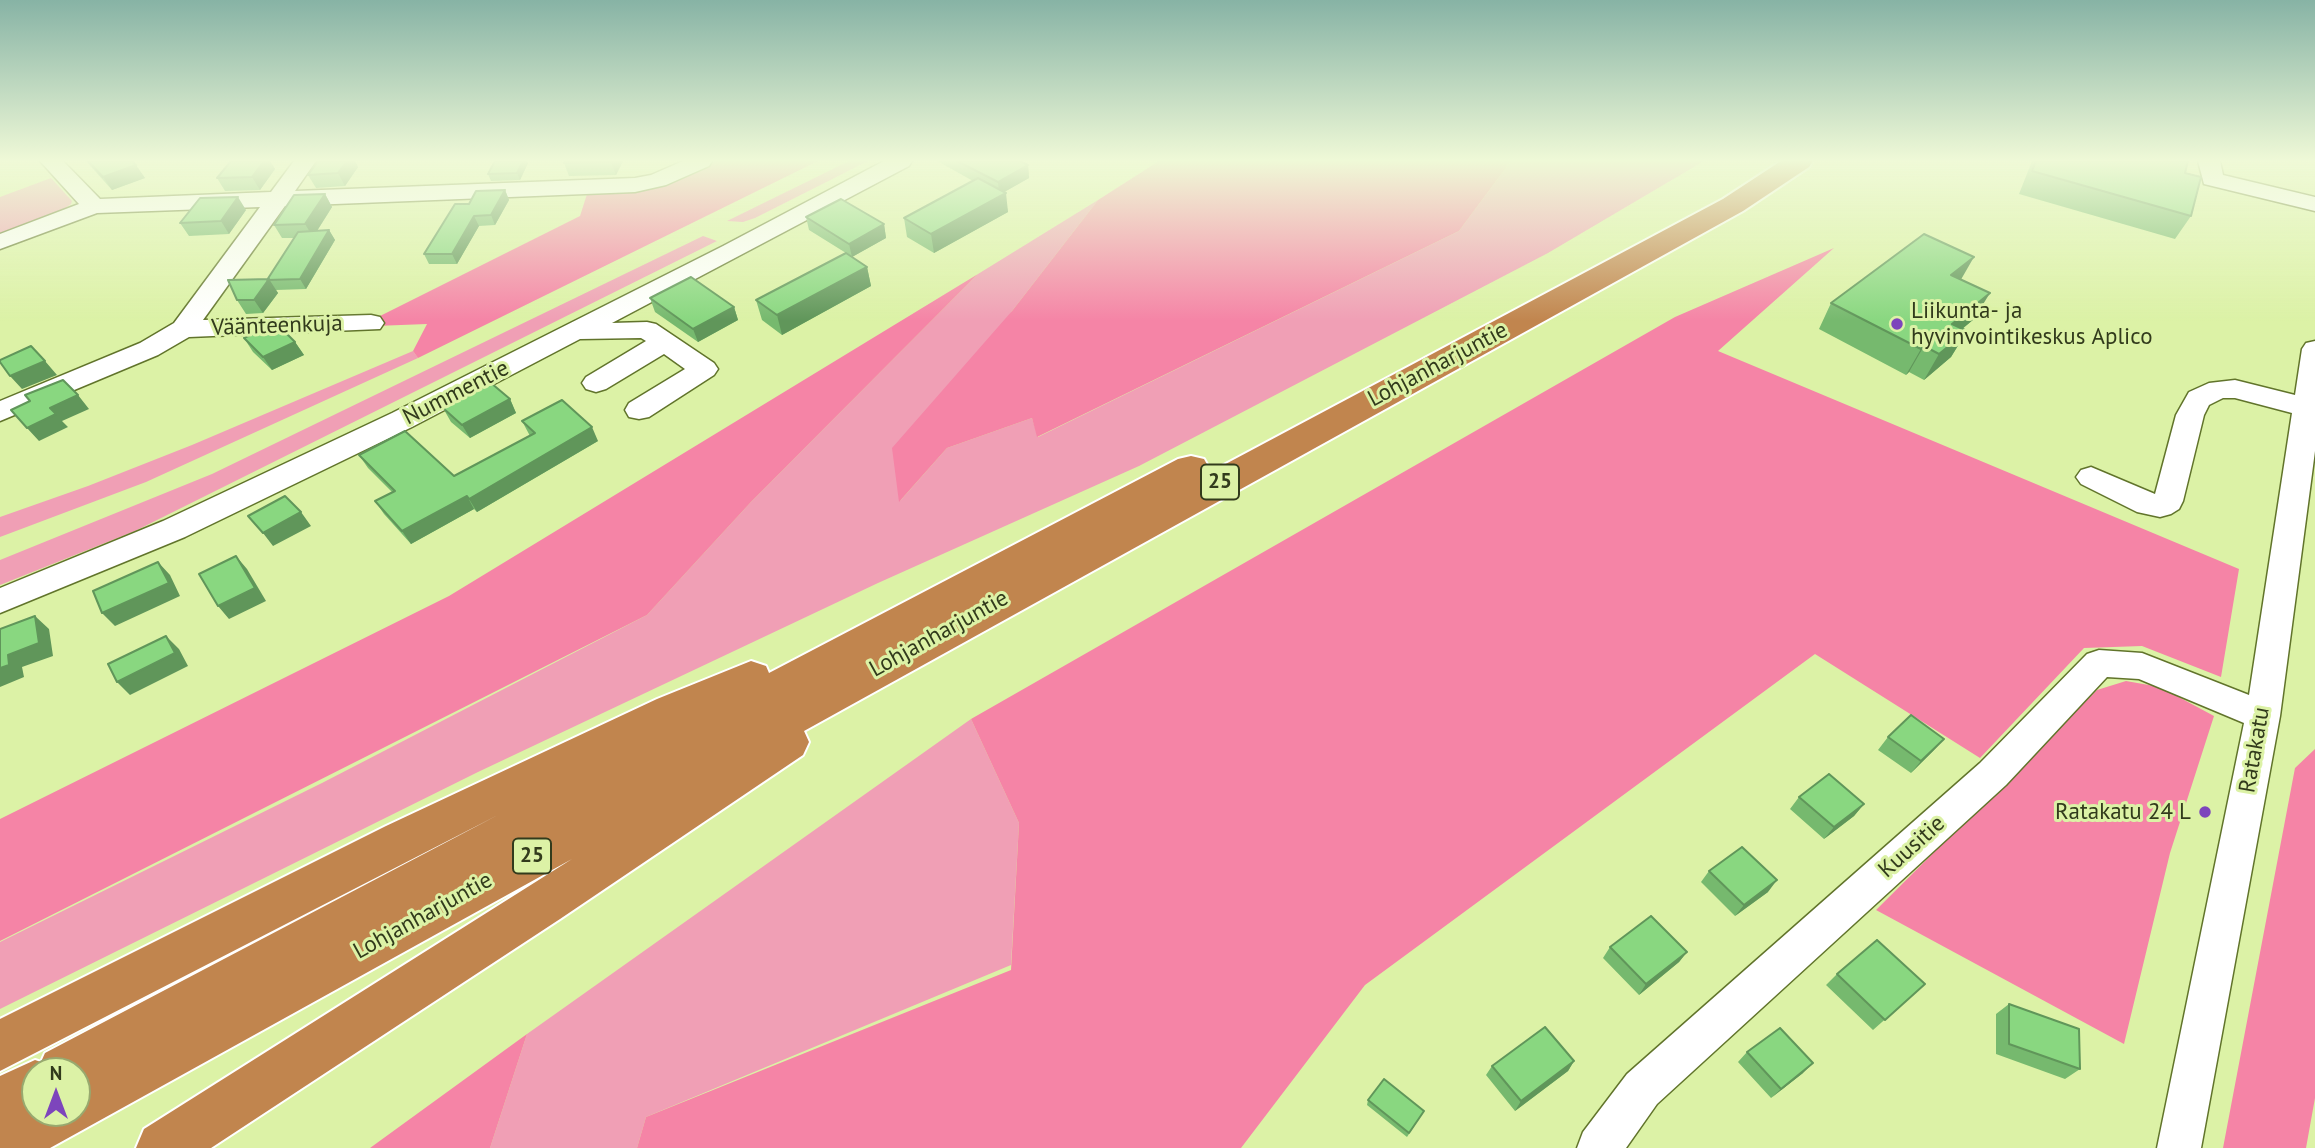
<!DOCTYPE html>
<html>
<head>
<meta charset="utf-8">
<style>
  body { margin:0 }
  #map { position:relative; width:2315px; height:1148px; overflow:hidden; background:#dcf2a6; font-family:"PT Sans",sans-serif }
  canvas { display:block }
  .north { position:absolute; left:21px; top:1057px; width:70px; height:70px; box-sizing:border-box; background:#dcf2a6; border:2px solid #98a96f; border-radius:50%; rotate:0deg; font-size:19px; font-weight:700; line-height:28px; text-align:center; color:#323b1c }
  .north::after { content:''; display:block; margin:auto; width:24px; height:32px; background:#7d45bc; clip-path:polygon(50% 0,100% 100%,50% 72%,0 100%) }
</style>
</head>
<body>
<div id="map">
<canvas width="2315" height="1148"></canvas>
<div class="north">N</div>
</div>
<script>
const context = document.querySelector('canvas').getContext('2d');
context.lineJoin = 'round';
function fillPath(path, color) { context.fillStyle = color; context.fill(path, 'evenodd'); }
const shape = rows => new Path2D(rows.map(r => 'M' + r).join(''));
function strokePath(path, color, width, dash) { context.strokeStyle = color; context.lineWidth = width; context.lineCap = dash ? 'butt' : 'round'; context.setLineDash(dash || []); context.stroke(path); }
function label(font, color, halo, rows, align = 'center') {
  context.font = font + ' "PT Sans",sans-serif'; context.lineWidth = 6; context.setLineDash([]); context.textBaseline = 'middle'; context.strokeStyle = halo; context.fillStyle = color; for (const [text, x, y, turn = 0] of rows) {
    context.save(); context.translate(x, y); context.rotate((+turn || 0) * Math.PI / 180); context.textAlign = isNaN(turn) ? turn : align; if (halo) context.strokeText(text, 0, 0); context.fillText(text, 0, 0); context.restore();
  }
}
fillPath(shape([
  [849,161,868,161,755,218,743,222,727,221],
  [1511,161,1704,161,1548,253,1139,466,878,583,478,772,0,1009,0,942,322,783,647,615,751,502,978,274,1098,200,1012,311,900,501,947,448,1032,418,1038,437,1459,231],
  [51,178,72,201,71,204,51,218,0,238,0,197],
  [703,236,717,241,135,531,0,585,0,560,212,474],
  [413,351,418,358,146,482,0,537,0,517,88,486,192,445],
  [971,719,1019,823,1011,965,646,1117,637,1148,490,1148,527,1034]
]), '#f09fb5');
fillPath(shape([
  [715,161,818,161,418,358,413,351,427,324,375,326,380,316,580,216,587,194,667,182],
  [1159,161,1511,161,1459,231,1037,437,1032,418,947,448,899,502,892,448,1012,311,1098,200],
  [1834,248,1718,351,2239,569,2221,677,2142,646,2084,648,1980,758,1815,654,1365,985,1241,1148,637,1148,646,1117,1011,970,1019,823,971,719,1675,317],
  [978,274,751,502,647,615,0,941,0,819,449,596],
  [2126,681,2160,687,2214,716,2170,853,2124,1044,1876,910,2097,690],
  [2315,749,2315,1098,2306,1148,2223,1148,2295,768],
  [527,1034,490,1148,370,1148]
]), '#f584a6');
const minor = shape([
  [40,161,63,161,100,199,271,192,294,161,316,161,295,191,635,178,651,175,683,161,712,161,709,166,666,185,635,192,285,206,203,320,371,315,380,317,384,323,380,329,189,337,158,355,0,421,0,401,140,343,174,323,260,207,97,213,0,249,0,234,79,204,40,161],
  [884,161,912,161,909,166,612,323,647,322,656,324,714,363,718,369,714,375,649,417,639,419,629,417,625,410,629,403,685,369,664,354,606,389,596,392,586,389,582,383,586,377,646,341,641,338,580,339,412,427,185,537,0,613,0,588,163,521,392,413,723,246,884,161],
  [2198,161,2220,161,2223,175,2315,197,2315,211,2204,184,2198,161],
  [2315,341,2315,451,2280,716,2201,1148,2157,1148,2244,723,2139,679,2107,677,2006,785,1657,1104,1626,1148,1577,1148,1583,1132,1627,1074,1980,763,2087,654,2099,650,2142,653,2249,695,2292,413,2235,398,2223,398,2209,405,2204,415,2183,501,2179,509,2171,514,2160,517,2137,512,2081,484,2076,477,2081,470,2091,467,2155,494,2176,415,2189,392,2209,383,2235,380,2295,395,2302,349,2306,343,2315,341]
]);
const highway = shape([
  [1781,161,1813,161,1809,167,1743,211,804,731,809,742,803,755,560,919,211,1148,136,1148,144,1129,572,859,50,1148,0,1148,0,1076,35,1060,41,1062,45,1053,498,815,0,1071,0,1019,386,826,657,699,751,661,766,666,769,673,1178,459,1191,456,1204,459,1209,468,1205,475,1723,199,1781,161],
  [35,1071,77,1071,77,1113,35,1113,35,1071]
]);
strokePath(minor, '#61742b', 3);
strokePath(highway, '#fff', 4);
fillPath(minor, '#fff');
fillPath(highway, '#c1854e');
fillPath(shape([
  [86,161,132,161,145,178,112,190],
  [231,161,270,161,275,169,260,190,225,191,217,178],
  [318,161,355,161,358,167,345,186,316,188,308,175],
  [495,161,527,161,528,163,520,180,491,181,488,174],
  [565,161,623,161,616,175,569,176,564,163],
  [938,161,1020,161,1028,165,1029,178,1004,192,1008,212,934,253,907,237,904,218,973,181,939,162],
  [2032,161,2188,161,2185,173,2191,216,2175,239,2019,194],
  [505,190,509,200,495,225,479,226,457,264,429,264,424,254,469,204],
  [325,194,332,207,317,231,329,230,335,240,306,289,276,290,278,293,263,313,246,314,237,300,267,280,294,238,282,238,274,225],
  [246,210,229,234,189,236,180,223],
  [806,217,884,224,886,238,852,257,867,267,871,286,782,335,762,320,756,300,846,253,809,230],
  [1961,279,1974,319,1962,329,1967,331,1951,357,1924,380,1909,372,1906,375,1819,329,1831,303],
  [650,298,734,307,738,320,698,342,655,312],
  [244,338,295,342,304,355,272,370,253,352],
  [510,399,516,413,470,438,451,422,443,408],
  [522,421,598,441,477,512,474,509,411,544,384,514,375,501,392,492,368,468,359,455,454,476,530,436],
  [1888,737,1944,739,1933,751,1911,773,1878,750],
  [1799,797,1864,804,1854,816,1824,839,1790,809],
  [1709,871,1768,892,1735,916,1701,882],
  [1610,947,1687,952,1679,962,1639,995,1603,958],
  [1837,974,1925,984,1873,1030,1826,985],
  [2009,1004,2080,1069,2065,1079,1996,1054,1996,1014],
  [1747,1052,1803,1073,1771,1098,1738,1062],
  [1574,1061,1568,1071,1515,1111,1486,1075,1492,1066],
  [1368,1100,1424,1111,1407,1137,1367,1105]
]), '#76b96e');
fillPath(shape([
  [264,161,270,161,275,169,260,190,252,177],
  [347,161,355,161,358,167,345,186,338,173],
  [523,161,527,161,528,163,520,180,517,173],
  [612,161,623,161,616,175,611,162],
  [136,165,145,178,112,190,103,177],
  [1028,165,1029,178,999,195,998,182],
  [505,190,509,200,495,225,491,215],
  [1006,193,1008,212,934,253,931,234],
  [325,194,332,207,313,237,305,224],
  [238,197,246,210,229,234,221,221],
  [474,216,479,226,457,264,452,254],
  [884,224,886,238,852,257,849,244],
  [329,230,335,240,306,289,300,279],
  [1974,257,1959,283,1951,275],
  [867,267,871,286,782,335,777,315],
  [269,279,278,293,263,313,254,300],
  [1990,293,1974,319,1937,350,1952,324],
  [734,307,738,320,698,342,693,329],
  [1967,331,1951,357,1924,380,1939,354],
  [295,342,304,355,272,370,263,357],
  [1924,346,1909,372,1906,375,1921,349],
  [45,361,57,375,22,389,10,376],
  [78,395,89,409,62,421,68,427,39,441,27,428,50,408],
  [510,399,516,413,470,438,462,425],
  [592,427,598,441,477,512,469,499],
  [467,496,474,509,411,544,402,531],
  [301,512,311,526,273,546,263,533],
  [236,556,247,569,266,601,229,619,218,606],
  [158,562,170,575,180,596,115,626,102,613],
  [35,616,49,629,53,656,22,667,24,677,0,687,0,668,8,655],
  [166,636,179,649,188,666,130,695,117,682],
  [1944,739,1933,751,1911,773,1921,761],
  [1864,804,1854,816,1824,839,1834,827],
  [1777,880,1768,892,1735,916,1744,905],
  [1687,952,1679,962,1639,995,1646,984],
  [1574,1061,1568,1071,1515,1111,1521,1101],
  [1813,1063,1803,1073,1771,1098,1781,1089]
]), '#60965a');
const building = shape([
  [88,161,132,161,136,165,103,177,88,161],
  [231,161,264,161,252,177,217,178,231,161],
  [318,161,347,161,338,173,308,175,318,161],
  [495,161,523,161,517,173,488,174,495,161],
  [565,161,612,161,611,162,564,163,565,161],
  [957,161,1020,161,1028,165,998,182,957,161],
  [2036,161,2188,161,2185,173,2201,177,2191,216,2032,171,2036,161],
  [978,178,1006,193,931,234,904,218,978,178],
  [505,190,491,215,474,216,452,254,424,254,455,204,469,204,476,191,505,190],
  [325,194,305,224,274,225,294,195,325,194],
  [238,197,221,221,180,223,200,198,238,197],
  [841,199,884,224,849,244,806,217,841,199],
  [329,230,300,279,267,280,298,232,329,230],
  [1924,234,1974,257,1951,275,1990,293,1952,324,1967,331,1939,354,1924,346,1921,349,1831,303,1924,234],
  [846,253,867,267,777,315,756,300,846,253],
  [691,277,734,307,693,329,650,298,691,277],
  [269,279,254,300,237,300,228,280,269,279],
  [276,323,295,342,263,357,244,338,276,323],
  [31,346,45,361,10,376,0,362,0,360,31,346],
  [63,380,78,395,50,408,56,414,27,428,11,410,30,401,25,395,63,380],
  [491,383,510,399,462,425,443,408,491,383],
  [562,400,592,427,469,499,467,496,402,531,375,501,395,491,359,455,405,431,454,476,535,433,522,421,562,400],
  [285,496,301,512,263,533,248,516,285,496],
  [236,556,255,588,218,606,199,574,236,556],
  [158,562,169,583,102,613,93,591,158,562],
  [35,616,39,643,8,655,9,665,0,668,0,629,35,616],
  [166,636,175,653,117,682,108,664,166,636],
  [1911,715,1944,739,1921,761,1888,737,1911,715],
  [1829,774,1864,804,1834,827,1799,797,1829,774],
  [1742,847,1777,880,1744,905,1709,871,1742,847],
  [1651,916,1687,952,1646,984,1610,947,1651,916],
  [1877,940,1925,984,1885,1020,1837,974,1877,940],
  [2009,1004,2079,1029,2080,1069,2009,1044,2009,1004],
  [1545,1027,1574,1061,1521,1101,1492,1066,1545,1027],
  [1780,1028,1813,1063,1781,1089,1747,1052,1780,1028],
  [1384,1079,1424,1111,1409,1133,1368,1100,1384,1079]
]);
fillPath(building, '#89d780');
strokePath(building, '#60965a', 2);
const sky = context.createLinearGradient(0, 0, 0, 321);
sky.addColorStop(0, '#87b3a5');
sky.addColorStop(0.5, '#eff9d7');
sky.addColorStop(1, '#eff9d700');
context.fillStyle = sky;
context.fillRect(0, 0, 2315, 321);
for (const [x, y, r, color] of [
  [1897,324,7,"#7d45bc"],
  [2205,812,7,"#7d45bc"]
]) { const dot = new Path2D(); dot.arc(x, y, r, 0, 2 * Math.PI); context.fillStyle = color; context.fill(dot); strokePath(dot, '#dcf2a6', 2.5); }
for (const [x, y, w] of [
  [1220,482,38],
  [532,856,38]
]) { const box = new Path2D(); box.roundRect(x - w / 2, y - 17.5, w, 35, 5); context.fillStyle = '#dcf2a6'; context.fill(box); strokePath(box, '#323b1c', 2); }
label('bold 21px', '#323b1c', null, [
  ["25",1220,482],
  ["25",532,856]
]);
label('23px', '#323b1c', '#dcf2a6', [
  ["Liikunta- ja",1911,311],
  ["hyvinvointikeskus Aplico",1911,337],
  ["Ratakatu 24 L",2191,812,"right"]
], 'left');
label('23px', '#323b1c', '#dcf2a6', [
  ["Väänteenkuja",277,326,-2],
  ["Lohjanharjuntie",1438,365,-28],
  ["Nummentie",456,393,-27],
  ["Lohjanharjuntie",939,634,-29],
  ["Ratakatu",2255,750,-80],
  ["Kuusitie",1912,847,-42],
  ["Lohjanharjuntie",423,916,-29]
]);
</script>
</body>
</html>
